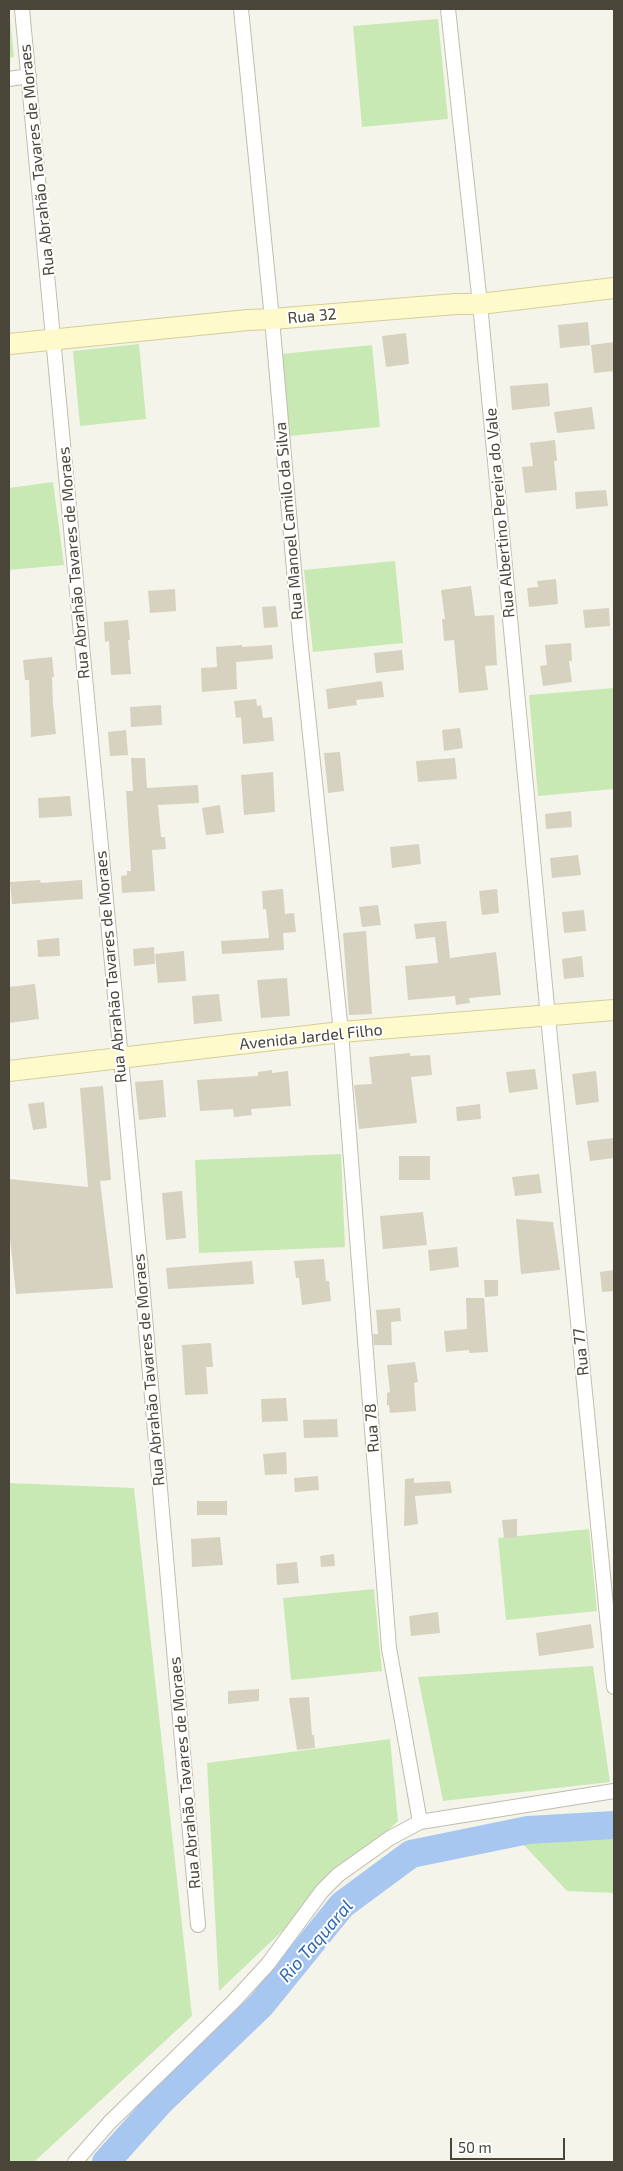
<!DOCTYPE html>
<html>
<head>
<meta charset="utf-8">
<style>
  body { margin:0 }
  #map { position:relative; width:623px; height:2171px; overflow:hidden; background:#f5f4ea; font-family:"Exo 2",sans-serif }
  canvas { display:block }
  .frame { position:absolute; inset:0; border:10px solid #494538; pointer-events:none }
  .scale { position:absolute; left:450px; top:2138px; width:115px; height:22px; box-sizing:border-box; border:2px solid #494538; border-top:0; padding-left:6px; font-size:15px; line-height:18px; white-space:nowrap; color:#494538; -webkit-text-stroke:4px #fff; paint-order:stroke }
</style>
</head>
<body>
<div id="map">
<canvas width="623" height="2171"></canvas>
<div class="frame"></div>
<div class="scale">50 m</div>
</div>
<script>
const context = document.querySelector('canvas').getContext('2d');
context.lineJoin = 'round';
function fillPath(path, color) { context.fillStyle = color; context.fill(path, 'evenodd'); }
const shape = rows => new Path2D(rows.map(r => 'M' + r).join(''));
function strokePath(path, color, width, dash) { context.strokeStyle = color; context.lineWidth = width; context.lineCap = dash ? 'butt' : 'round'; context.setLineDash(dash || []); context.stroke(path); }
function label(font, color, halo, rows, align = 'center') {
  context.font = font + ' "Exo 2",sans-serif'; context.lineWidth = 4; context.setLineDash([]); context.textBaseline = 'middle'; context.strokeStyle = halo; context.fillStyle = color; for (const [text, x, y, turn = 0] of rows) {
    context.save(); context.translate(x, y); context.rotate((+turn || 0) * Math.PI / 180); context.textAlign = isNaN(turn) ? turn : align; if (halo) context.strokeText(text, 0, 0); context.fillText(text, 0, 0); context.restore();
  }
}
fillPath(shape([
  [9,9,14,57,9,58],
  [438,19,448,119,362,127,353,26],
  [139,344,146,419,80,426,73,351],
  [372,345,380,427,289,436,281,354],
  [53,482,64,565,9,570,9,488],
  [395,561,403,643,313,652,304,570],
  [614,688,614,789,538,796,529,695],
  [341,1154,345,1247,199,1253,195,1160],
  [9,1483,134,1488,192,2016,34,2162,9,2162],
  [589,1529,597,1611,506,1620,498,1538],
  [374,1589,382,1671,291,1680,283,1598],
  [593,1666,610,1782,443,1801,418,1677],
  [390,1739,398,1821,219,1991,207,1763],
  [614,1832,614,1893,567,1891,523,1844,588,1834]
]), '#c8e9b4');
strokePath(shape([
  [106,2162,160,2102,261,2005,342,1905,411,1854,528,1830,614,1825]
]), '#a8c7f0', 28);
fillPath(shape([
  [588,322,590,345,560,348,558,325],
  [406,333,409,364,386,367,382,336],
  [614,342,614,371,594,373,591,345],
  [548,383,550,406,512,410,510,386],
  [592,407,595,429,557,433,554,412],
  [555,440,557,461,554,461,557,490,525,493,522,467,533,466,530,443],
  [606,490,608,506,576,509,575,492],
  [556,579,558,604,529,607,527,588,538,587,537,581],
  [471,586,475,616,494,615,497,665,485,666,488,690,459,693,454,640,444,641,442,619,445,619,441,590],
  [175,589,176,611,150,613,148,591],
  [276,606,278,627,264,628,262,607],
  [609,608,610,626,585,628,583,610],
  [128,620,130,640,128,640,131,674,111,675,109,641,105,642,104,622],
  [571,643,572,661,569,661,572,682,543,686,540,666,547,665,545,645],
  [242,645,242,647,272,645,273,659,236,662,237,689,202,692,201,668,217,667,216,647],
  [402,650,404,670,376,673,374,653],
  [52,657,54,677,52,677,53,704,56,734,31,737,29,680,25,680,23,660],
  [382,681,384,697,356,700,357,705,328,709,326,689],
  [256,699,257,706,261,705,263,718,272,717,274,741,243,744,241,717,236,718,234,701],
  [161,705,162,725,131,727,130,707],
  [460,728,463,748,444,751,442,730],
  [126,730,128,755,110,756,108,732],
  [340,752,344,791,328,793,324,753],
  [131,758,145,758,147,788,198,785,199,803,158,805,161,837,165,837,166,849,152,850,155,891,122,893,121,876,127,875,127,871,131,871,126,791,133,791],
  [455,758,457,779,418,782,416,761],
  [273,772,275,812,244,815,241,775],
  [70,796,72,816,39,818,38,798],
  [220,805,224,833,206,835,202,808],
  [571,811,572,827,546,829,545,814],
  [419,844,421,864,392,868,390,847],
  [578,855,581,875,552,878,550,858],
  [40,880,41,883,82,880,83,899,12,904,10,882],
  [283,889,285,914,294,913,296,932,283,933,284,950,222,954,221,941,269,938,266,909,263,909,262,891],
  [497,889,499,913,482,915,479,891],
  [378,905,381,925,362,927,359,907],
  [584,910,586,931,564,933,562,912],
  [446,921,450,958,496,952,501,995,469,998,470,1003,456,1005,455,996,408,1000,405,966,438,963,435,937,416,939,414,924],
  [366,931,372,1014,349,1015,343,933],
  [59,938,60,956,38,957,37,940],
  [154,947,155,964,134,966,133,949],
  [184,951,186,981,158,983,155,954],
  [582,956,584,977,564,979,562,959],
  [287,978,290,1016,261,1018,257,980],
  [35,984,39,1019,9,1023,9,987],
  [219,994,222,1021,194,1024,192,996],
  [410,1053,410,1056,430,1055,432,1075,411,1077,417,1123,359,1129,354,1085,372,1084,369,1057],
  [535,1069,538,1089,509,1093,506,1072],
  [272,1070,272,1073,288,1071,291,1106,251,1109,252,1115,234,1117,233,1109,200,1111,197,1080,258,1076,258,1072],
  [596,1071,599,1102,576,1105,572,1074],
  [163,1080,166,1117,139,1120,135,1082],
  [103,1086,111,1180,100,1181,113,1288,16,1294,9,1230,9,1179,88,1187,80,1088],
  [44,1102,47,1128,33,1130,28,1104],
  [480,1104,481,1119,457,1121,456,1107],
  [614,1138,614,1158,590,1161,587,1141],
  [399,1156,430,1156,430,1180,399,1180],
  [539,1174,542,1193,515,1196,512,1177],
  [182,1191,186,1238,166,1240,162,1193],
  [423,1212,427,1245,383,1249,380,1216],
  [516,1219,553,1222,560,1270,521,1274],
  [457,1247,459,1267,430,1271,428,1250],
  [324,1259,326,1281,329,1281,331,1301,302,1305,299,1278,296,1278,294,1261],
  [252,1261,254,1284,168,1289,166,1268],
  [614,1270,614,1291,602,1292,600,1272],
  [484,1280,498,1280,498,1296,485,1297],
  [466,1298,484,1298,488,1352,469,1353,469,1350,446,1352,444,1331,467,1329],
  [400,1308,401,1321,391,1322,392,1345,374,1345,373,1334,378,1334,376,1310],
  [211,1343,213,1367,206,1367,208,1394,185,1395,182,1345],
  [415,1362,418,1382,414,1383,416,1411,390,1413,389,1405,387,1405,387,1393,390,1392,387,1365],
  [286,1398,288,1421,262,1422,261,1399],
  [337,1419,338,1437,304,1438,303,1420],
  [286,1452,287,1474,265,1475,263,1454],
  [318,1476,319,1490,295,1492,294,1478],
  [414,1478,414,1483,450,1481,452,1493,415,1496,418,1524,404,1526,405,1479],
  [197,1501,227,1501,227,1515,197,1515],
  [517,1519,517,1537,504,1538,502,1520],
  [220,1537,223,1565,192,1567,191,1539],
  [334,1554,335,1566,321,1567,320,1556],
  [297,1562,299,1583,277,1585,276,1564],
  [438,1612,440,1633,411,1636,409,1616],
  [591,1624,594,1648,539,1656,536,1633],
  [259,1689,259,1701,228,1704,228,1691],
  [309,1697,312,1735,314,1735,315,1748,297,1750,289,1698]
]), '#d7d1c0');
const minor = shape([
  [22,9,141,1271,198,1925],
  [241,9,272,319,300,638,341,1032,389,1648,420,1822],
  [448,9,480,304,548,1017,614,1687],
  [9,79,29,76],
  [75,2162,110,2122,233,2002,268,1964,322,1891,338,1875,390,1838,420,1822,614,1791]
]);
const secondary = shape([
  [9,344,248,320,272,319,456,304,480,304,614,288],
  [9,1071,341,1032,614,1010]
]);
strokePath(minor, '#c1bdad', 16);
strokePath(secondary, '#d4ce9a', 22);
strokePath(minor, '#fff', 14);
strokePath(secondary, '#fefacb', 20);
label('16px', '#494538', '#fff', [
  ["Rua Abrahão Tavares de Moraes",37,160,-96],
  ["Rua 32",312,316,-5],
  ["Rua Albertino Pereira do Vale",500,513,-95],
  ["Rua Manoel Camilo da Silva",289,521,-95],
  ["Rua Abrahão Tavares de Moraes",74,563,-95],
  ["Rua Abrahão Tavares de Moraes",111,967,-95],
  ["Avenida Jardel Filho",311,1037,-6],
  ["Rua 77",581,1352,-96],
  ["Rua Abrahão Tavares de Moraes",149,1370,-95],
  ["Rua 78",372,1428,-94],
  ["Rua Abrahão Tavares de Moraes",185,1773,-95]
]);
label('italic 18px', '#3168b6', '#fff', [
  ["Rio Taquaral",316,1941,-49]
]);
</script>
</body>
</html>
